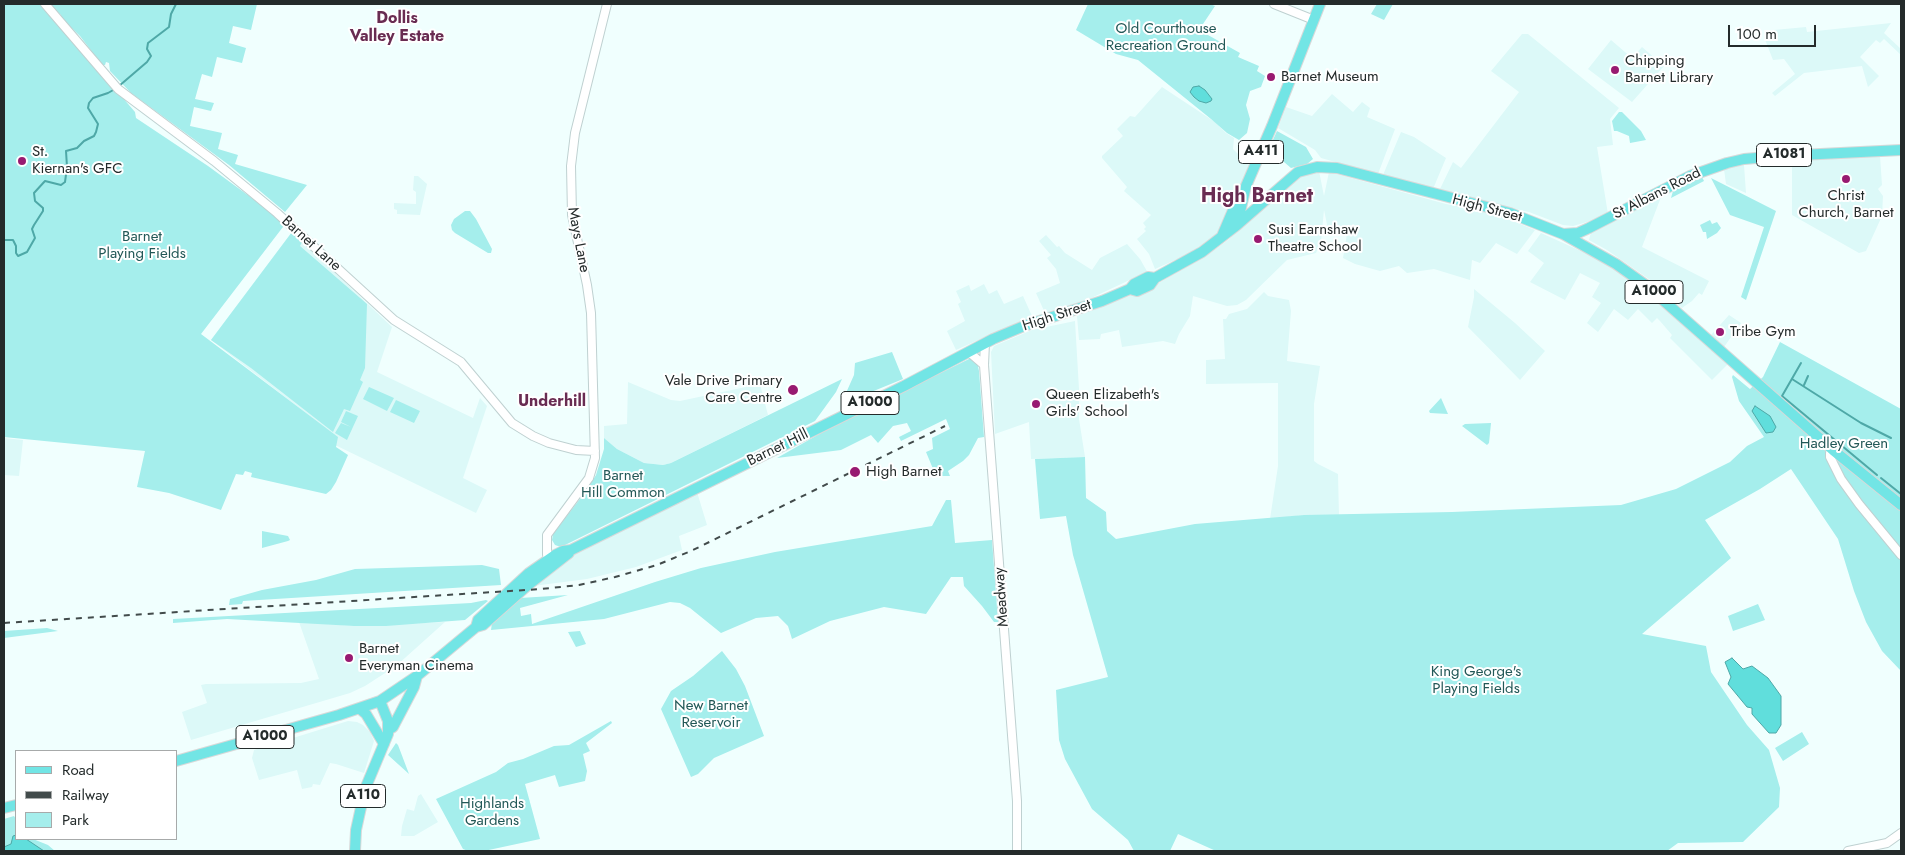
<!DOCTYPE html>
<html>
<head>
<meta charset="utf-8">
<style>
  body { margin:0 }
  #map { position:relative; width:1905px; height:855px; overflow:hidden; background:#f0fffe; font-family:Jost,sans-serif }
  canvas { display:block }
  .frame { position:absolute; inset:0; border:5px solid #242b2b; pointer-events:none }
  .legend { position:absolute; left:15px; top:750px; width:162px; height:90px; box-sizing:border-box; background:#fff; border:1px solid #a7aaaa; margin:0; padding:6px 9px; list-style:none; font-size:15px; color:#242b2b }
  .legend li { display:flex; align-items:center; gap:10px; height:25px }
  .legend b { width:25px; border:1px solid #a7aaaa }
  .scale { position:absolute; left:1728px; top:25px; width:88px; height:22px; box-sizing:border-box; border:2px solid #242b2b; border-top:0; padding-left:6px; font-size:15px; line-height:18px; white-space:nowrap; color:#242b2b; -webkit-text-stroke:4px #fff; paint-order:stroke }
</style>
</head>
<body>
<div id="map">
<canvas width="1905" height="855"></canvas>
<div class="frame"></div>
<ul class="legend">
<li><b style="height:6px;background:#72e5e5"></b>Road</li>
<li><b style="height:6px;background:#424b4b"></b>Railway</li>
<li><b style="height:14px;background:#a5eeec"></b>Park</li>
</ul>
<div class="scale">100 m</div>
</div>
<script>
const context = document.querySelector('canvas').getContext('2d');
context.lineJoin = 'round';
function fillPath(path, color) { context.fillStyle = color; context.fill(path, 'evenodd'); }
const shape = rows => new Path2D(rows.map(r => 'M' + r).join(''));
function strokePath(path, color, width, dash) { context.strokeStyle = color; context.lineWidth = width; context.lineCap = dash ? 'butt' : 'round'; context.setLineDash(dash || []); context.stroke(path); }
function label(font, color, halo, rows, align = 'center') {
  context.font = font + ' Jost,sans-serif'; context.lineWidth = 4; context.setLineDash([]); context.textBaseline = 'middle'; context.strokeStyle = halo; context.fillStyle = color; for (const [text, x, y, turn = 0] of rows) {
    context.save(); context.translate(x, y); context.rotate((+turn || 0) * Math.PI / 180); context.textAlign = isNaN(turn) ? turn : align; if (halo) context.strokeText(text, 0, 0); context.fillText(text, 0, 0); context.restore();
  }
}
fillPath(shape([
  [1891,23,1884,33,1901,49,1901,53,1900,54,1884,39,1880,43,1876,40,1860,57,1879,76,1868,87,1862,66,1804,73,1775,96,1772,93,1795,74,1784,59,1773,60,1764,37,1775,36,1774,30,1806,27,1807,32],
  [1522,34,1528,34,1619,108,1610,119,1613,145,1597,147,1608,214,1601,218,1573,226,1563,225,1529,212,1456,195,1440,189,1453,162,1461,168,1519,92,1491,71],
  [1611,40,1632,58,1642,47,1664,66,1632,102,1588,69],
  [1162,87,1215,122,1226,133,1234,138,1233,149,1250,166,1222,227,1218,233,1189,254,1155,269,1149,254,1137,239,1146,231,1144,229,1146,227,1143,223,1151,215,1124,191,1127,187,1102,158,1102,156,1123,136,1117,129,1130,116,1135,117],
  [1332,94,1353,112,1362,102,1370,108,1367,117,1395,129,1378,174,1321,158,1315,150,1278,128,1286,107,1312,116],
  [1401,132,1414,137,1446,158,1433,189,1383,175],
  [1880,156,1882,185,1878,189,1883,196,1882,216,1866,251,1859,253,1792,215,1792,161,1810,158],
  [1744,165,1746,193,1726,184,1724,169],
  [1319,171,1324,196,1329,172,1446,204,1493,213,1535,230,1517,254,1496,243,1480,263,1472,260,1470,280,1434,269,1407,273,1399,266,1380,271,1355,264,1343,258,1347,234,1329,234,1324,210,1321,241,1316,253,1287,260,1246,300,1237,305,1227,306,1193,296,1190,316,1179,334,1175,344,1163,341,1122,347,1119,330,1101,334,1100,339,1079,340,1077,316,1150,288,1206,256,1228,240,1300,175],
  [414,176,418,176,427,184,420,215,397,214,397,210,394,209,394,203,416,204,416,192,413,190],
  [1661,197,1642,247,1709,281,1702,295,1699,293,1692,301,1682,308,1656,284,1607,250,1589,240,1591,232],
  [292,232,392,327,377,372,473,418,480,398,487,406,463,478,487,490,476,513,335,445,337,437,211,340],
  [1541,233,1612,265,1634,281,1728,364,1712,380,1670,338,1672,335,1660,321,1657,318,1652,323,1638,309,1628,320,1614,309,1598,332,1587,323,1601,303,1592,297,1600,283,1580,273,1565,300,1530,282,1544,263,1528,251],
  [1046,235,1057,247,1059,246,1065,253,1092,270,1100,258,1127,244,1140,259,1148,273,1140,277,1136,277,1087,300,1045,313,1036,293,1060,283,1056,269,1047,258,1051,255,1039,241],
  [984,284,989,294,997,290,1004,304,1023,296,1032,316,956,350,947,331,965,321,958,304,961,302,956,291,969,285,971,291],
  [1474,289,1515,323,1545,351,1520,380,1468,327,1474,297],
  [1264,292,1268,296,1289,300,1291,311,1287,361,1320,366,1314,404,1314,461,1318,464,1338,474,1339,516,1304,515,1270,519,1278,466,1278,383,1206,384,1206,360,1225,359,1223,319,1226,319,1229,314,1247,309],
  [1729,315,1741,323,1724,347,1711,335],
  [1075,321,1079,389,1079,419,1085,457,1031,459,1029,422,995,434,991,352,994,346,1032,330],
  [628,382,671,400,680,401,760,384,768,415,671,463,663,465,644,463,617,449,604,438,604,426,627,424],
  [4,438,23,440,19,476,4,475],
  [697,492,707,525,679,536,682,550,636,567,587,579,533,586,581,550],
  [299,622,354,626,445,622,396,666,365,686,350,693,191,740,182,712,207,703,201,685,206,684,301,683,319,679],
  [348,721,357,722,363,725,370,732,374,741,364,773,336,764,330,763,320,785,313,784,312,787,302,789,297,770,259,780,252,758,254,750],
  [421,794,438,822,414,836,401,836,402,826,407,809,414,811,418,796]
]), '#dcf9f8');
fillPath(shape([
  [4,4,42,4,135,112,136,118,208,166,286,223,201,334,338,437,336,447,348,455,336,482,331,490,326,494,251,477,252,473,245,471,243,475,236,474,221,510,169,493,137,487,145,451,4,437],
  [49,4,257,4,251,30,233,26,229,43,246,48,242,63,217,57,212,77,202,74,195,99,214,103,211,111,194,107,190,126,222,133,218,149,238,155,235,164,307,185,285,212,229,165,131,93,110,71,109,63,106,62,105,65,102,65,80,36,61,18,61,15],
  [1088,4,1210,4,1215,6,1199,30,1240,53,1238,57,1259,66,1257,71,1265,76,1261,87,1250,91,1246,105,1250,119,1247,133,1239,140,1227,133,1211,119,1138,60,1116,54,1076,30],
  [1377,4,1393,4,1384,20,1371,14],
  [1619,112,1622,112,1641,131,1646,140,1630,143,1629,136,1617,131,1614,131,1612,121],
  [1277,131,1306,147,1313,159,1307,164,1291,168,1277,156,1267,153],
  [1702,177,1704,181,1671,198,1673,191],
  [1711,178,1776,211,1746,300,1741,297,1764,227,1730,215],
  [465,211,470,211,476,219,492,249,491,253,488,253,455,233,452,230,451,225,454,219],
  [1710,220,1712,224,1717,222,1721,228,1717,233,1707,239,1706,232,1703,232,1700,225],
  [292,232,302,242,300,246,367,304,365,368,360,380,363,382,350,411,344,409,333,432,251,368,211,340],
  [1780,342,1901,409,1901,671,1882,651,1866,622,1854,591,1838,539,1791,469,1760,489,1705,520,1731,558,1642,634,1706,646,1711,672,1747,725,1769,750,1780,788,1779,807,1743,842,1678,843,1667,851,1216,851,1178,834,1170,851,1134,851,1128,840,1092,809,1065,759,1059,740,1056,690,1108,677,1073,555,1066,516,1040,519,1035,459,1085,457,1086,498,1106,512,1107,531,1116,539,1195,524,1304,515,1452,512,1621,505,1676,489,1730,462,1747,446,1764,437,1739,401,1732,377,1733,375,1750,389,1763,377],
  [892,352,903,379,859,397,843,407,842,402,854,375,855,363],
  [969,359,973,359,977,362,979,371,984,437,978,438,969,455,963,461,948,471,950,476,936,476,926,452,933,449,932,438,950,429,946,419,901,441,899,437,911,431,907,423,893,426,878,443,871,435,841,450,777,458,837,424],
  [842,379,836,392,815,421,561,547,555,545,552,540,553,534,586,491,596,475,604,449,604,438,617,449,644,463,663,465,671,463],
  [369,387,394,398,387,411,363,399],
  [1441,398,1448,414,1430,413,1429,411],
  [396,400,420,411,414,423,390,412],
  [346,411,358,416,347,440,335,433,341,423,351,427,341,422],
  [1491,423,1489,443,1487,445,1462,426,1465,424],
  [946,500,951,500,955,543,992,540,998,622,994,622,982,606,964,586,963,577,951,577,926,614,884,607,830,621,792,639,788,626,778,616,756,618,721,633,690,608,680,603,670,602,604,619,491,630,492,623,520,598,568,595,520,608,521,616,531,614,532,624,655,582,701,568,775,552,932,526],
  [262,531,288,536,290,540,288,541,262,548],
  [482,565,499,569,501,585,243,601,242,604,229,605,230,599,262,590,316,580,355,569],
  [486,600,488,601,465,620,386,626,354,626,227,619,173,623,173,619,471,603],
  [1758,604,1765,620,1733,631,1728,616],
  [47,628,58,631,4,638,4,631],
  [580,631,586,644,576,647,568,632],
  [722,651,736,669,745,686,764,736,714,758,698,774,691,777,661,709,671,691,693,676],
  [611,721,612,723,586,743,590,751,583,754,587,771,585,781,559,787,555,775,525,784,540,839,484,851,468,851,463,849,436,799,496,772,508,763,523,759,554,746,569,745],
  [1802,732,1809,744,1783,761,1775,748],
  [396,743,398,745,409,774,388,755],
  [14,816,16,819,16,839,33,839,48,845,55,851,4,851,4,819]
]), '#a5eeec');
const water = shape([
  [1199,86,1205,90,1212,99,1211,101,1206,103,1199,101,1194,97,1190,92,1193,87,1199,86],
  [1755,406,1770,416,1776,427,1773,432,1766,433,1752,411,1755,406],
  [1732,658,1743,669,1752,666,1768,678,1781,696,1781,725,1776,733,1769,733,1752,714,1752,708,1747,707,1728,684,1731,677,1725,662,1732,658],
  [16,835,16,839,26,839,44,851,4,851,4,847,11,844,13,836,16,835]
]);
fillPath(water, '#60dedc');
strokePath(water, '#4ea8a7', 1);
strokePath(shape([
  [119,86,147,62,151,56,147,49,148,43,169,27,171,14,176,4],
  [4,240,13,240,16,246,16,253,18,256,27,252,35,238,32,229,34,225,43,211,43,208,35,201,34,193,45,181,61,185,65,182,67,167,66,151,77,148,84,141,94,136,96,132,98,124,88,108,89,103,93,98,108,93,115,89],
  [1801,363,1782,396,1877,475],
  [1792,379,1861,423,1891,438],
  [1804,385,1808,376],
  [1881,478,1901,494]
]), '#4ea8a7', 2);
const minor = shape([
  [45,4,118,89,214,161,277,213,394,320,461,362,512,423,533,436,549,443,576,450,595,451],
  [1274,4,1314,20],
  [985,343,984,365,1017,801,1017,851],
  [969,352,984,365],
  [1833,450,1830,453,1830,457,1841,479,1859,504,1901,555],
  [555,561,547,555,547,535,589,478,595,458,591,313,587,285,572,215,571,166,575,133,607,4],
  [1848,851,1887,843,1901,833]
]);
const major = shape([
  [1237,225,1246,186,1272,126,1320,4],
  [1563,234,1578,233,1589,228,1690,176,1727,163,1744,159,1780,156,1901,150],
  [1222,236,1237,201],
  [1130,289,1137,291,1150,285,1155,278,1202,252,1237,225,1291,178,1298,172,1317,167,1337,168,1510,213,1563,234,1616,264,1647,286,1833,450,1901,505],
  [476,627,478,620,529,573,555,555,563,551,571,550,904,386,993,339,1024,326,1102,301,1130,289,1134,284,1148,277,1155,278],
  [360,709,366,714,384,744],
  [388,730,393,727,414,687,417,676],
  [176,761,339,715,380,701,417,676,476,627,483,625,528,585,569,553],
  [4,808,16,805],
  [355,851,356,830,365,789,388,734,388,721,380,701]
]);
strokePath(minor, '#bfd1d1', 10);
strokePath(major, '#d8d9d9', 12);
strokePath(minor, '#fff', 8);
strokePath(major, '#72e5e5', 10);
strokePath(shape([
  [4,623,541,589,579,585,615,577,657,565,691,551,945,426]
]), '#424b4b', 2, [6, 6]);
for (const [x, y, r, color] of [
  [1615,70,5,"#981a71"],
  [1271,77,5,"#981a71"],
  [22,161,5,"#981a71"],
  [1846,179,5,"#981a71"],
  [1258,239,5,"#981a71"],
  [1720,332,5,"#981a71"],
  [793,390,6,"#981a71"],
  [1036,404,5,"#981a71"],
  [855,472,6,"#981a71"],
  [349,658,5,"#981a71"]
]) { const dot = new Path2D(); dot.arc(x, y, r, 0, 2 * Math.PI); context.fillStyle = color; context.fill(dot); strokePath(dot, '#fff', 2); }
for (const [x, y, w] of [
  [1261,152,45],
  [1784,155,55],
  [1654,292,58],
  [870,403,58],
  [265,737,58],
  [363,796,45]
]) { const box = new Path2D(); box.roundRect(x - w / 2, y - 11.5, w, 23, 4); context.fillStyle = '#fff'; context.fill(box); strokePath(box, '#242b2b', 1); }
label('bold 14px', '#242b2b', null, [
  ["A411",1261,152],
  ["A1081",1784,155],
  ["A1000",1654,292],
  ["A1000",870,403],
  ["A1000",265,737],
  ["A110",363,796]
]);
label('15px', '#225857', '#fff', [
  ["Old Courthouse",1166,29],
  ["Recreation Ground",1166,46],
  ["Barnet",142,237],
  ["Playing Fields",142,254],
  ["Hadley Green",1844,444],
  ["Barnet",623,476],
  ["Hill Common",623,493],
  ["King George's",1476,672],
  ["Playing Fields",1476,689],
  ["New Barnet",711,706],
  ["Reservoir",711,723],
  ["Highlands",492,804],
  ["Gardens",492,821]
]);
label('15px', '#242b2b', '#fff', [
  ["Chipping",1625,61],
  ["Barnet Library",1625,78],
  ["Barnet Museum",1281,77],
  ["St.",32,152],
  ["Kiernan's GFC",32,169],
  ["Christ",1846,196,"center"],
  ["Church, Barnet",1846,213,"center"],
  ["Susi Earnshaw",1268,230],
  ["Theatre School",1268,247],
  ["Tribe Gym",1730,332],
  ["Vale Drive Primary",782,381,"right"],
  ["Care Centre",782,398,"right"],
  ["Queen Elizabeth's",1046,395],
  ["Girls' School",1046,412],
  ["High Barnet",866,472],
  ["Barnet",359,649],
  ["Everyman Cinema",359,666]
], 'left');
label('15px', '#242b2b', '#fff', [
  ["St Albans Road",1657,194,-27],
  ["High Street",1487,209,15],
  ["Mays Lane",578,240,79],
  ["Barnet Lane",311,244,42],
  ["High Street",1057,316,-18],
  ["Barnet Hill",778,448,-26],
  ["Meadway",1002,597,-94]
]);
label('bold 16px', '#692c52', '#fff', [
  ["Dollis",397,19],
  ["Valley Estate",397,37],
  ["Underhill",552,402]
]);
label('bold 20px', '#692c52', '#fff', [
  ["High Barnet",1257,197]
]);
</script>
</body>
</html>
